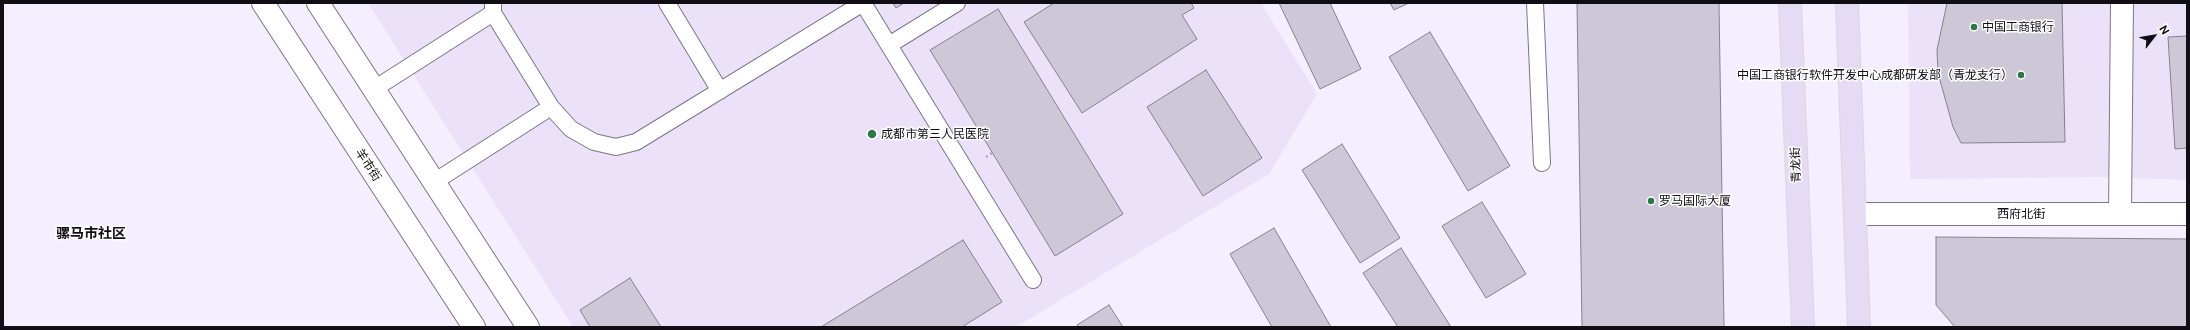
<!DOCTYPE html>
<html>
<head>
<meta charset="utf-8">
<style>
  body { margin:0 }
  #map { position:relative; width:2190px; height:330px; overflow:hidden; background:#f5eeff; font-family:"Public Sans",sans-serif }
  canvas { display:block }
  .frame { position:absolute; inset:0; border:4px solid #100e14; pointer-events:none }
  .north { position:absolute; left:2134px; top:16px; width:40px; height:40px; -webkit-text-stroke:3px #fff; paint-order:stroke; rotate:59deg; font-size:11px; font-weight:700; line-height:16px; text-align:center; color:#100e14 }
  .north::after { content:''; display:block; margin:auto; width:14px; height:18px; background:#100e14; clip-path:polygon(50% 0,100% 100%,50% 72%,0 100%) }
</style>
</head>
<body>
<div id="map">
<canvas width="2190" height="330"></canvas>
<div class="frame"></div>
<div class="north">N</div>
</div>
<script>
const context = document.querySelector('canvas').getContext('2d');
context.lineJoin = 'round';
function fillPath(path, color) { context.fillStyle = color; context.fill(path, 'evenodd'); }
const shape = rows => new Path2D(rows.map(r => 'M' + r).join(''));
function strokePath(path, color, width, dash) { context.strokeStyle = color; context.lineWidth = width; context.lineCap = dash ? 'butt' : 'round'; context.setLineDash(dash || []); context.stroke(path); }
function label(font, color, halo, rows, align = 'center') {
  context.font = font + ' "Public Sans","Noto Sans SC",sans-serif'; context.lineWidth = 3; context.setLineDash([]); context.textBaseline = 'middle'; context.strokeStyle = halo; context.fillStyle = color; for (const [text, x, y, turn = 0] of rows) {
    context.save(); context.translate(x, y); context.rotate((+turn || 0) * Math.PI / 180); context.textAlign = isNaN(turn) ? turn : align; if (halo) context.strokeText(text, 0, 0); context.fillText(text, 0, 0); context.restore();
  }
}
fillPath(shape([
  [368,3,1261,3,1317,94,1269,174,1016,327,573,327],
  [1908,3,2187,3,2187,180,2101,177,1910,179]
]), '#ebe2f9');
const building = shape([
  [893,3,904,3,896,8,893,3],
  [1054,3,1191,3,1194,8,1182,15,1197,39,1082,113,1024,22,1054,3],
  [1279,3,1330,3,1361,69,1320,89,1279,3],
  [1390,3,1409,3,1394,10,1390,3],
  [1577,3,1719,3,1724,327,1582,327,1577,3],
  [1947,3,2062,3,2065,142,1961,143,1953,127,1938,73,1937,50,1947,3],
  [998,9,1123,214,1055,256,930,50,998,9],
  [1430,32,1510,166,1468,191,1389,57,1430,32],
  [2187,36,2187,148,2175,149,2168,37,2187,36],
  [1206,70,1262,158,1203,196,1147,107,1206,70],
  [1342,144,1400,238,1360,263,1302,170,1342,144],
  [1482,202,1526,274,1486,298,1442,226,1482,202],
  [1274,228,1331,327,1272,327,1230,254,1274,228],
  [1936,237,2187,239,2187,327,1955,327,1936,305,1936,237],
  [963,240,1002,302,962,327,821,327,963,240],
  [1401,248,1451,327,1398,327,1363,273,1401,248],
  [630,278,661,327,590,327,580,310,630,278],
  [1109,305,1123,327,1078,327,1077,325,1109,305]
]);
fillPath(building, '#cdc7d7');
strokePath(building, '#86808f', 1);
const service = shape([
  [493,3,493,13,551,107,571,129,594,142,616,147,636,142,863,3],
  [667,3,720,91],
  [863,3,1033,280],
  [1535,3,1542,163],
  [889,45,957,3],
  [374,89,493,13],
  [434,182,551,107]
]);
const pedestrian = shape([
  [2120,214,2122,3]
]);
const minor = shape([
  [1855,214,2187,214]
]);
const secondary = shape([
  [263,3,474,327],
  [318,3,528,327]
]);
const primary = shape([
  [1790,3,1803,327],
  [1847,3,1859,327]
]);
strokePath(service, '#7c7685', 18);
strokePath(pedestrian, '#7c7685', 24);
strokePath(minor, '#7c7685', 24);
strokePath(secondary, '#7c7685', 24);
strokePath(primary, '#d9d8d9', 24);
strokePath(shape([
  [986,157,992,153]
]), '#afa9b7', 2.5, [2, 3]);
strokePath(service, '#fff', 16);
strokePath(pedestrian, '#fff', 22);
strokePath(minor, '#fff', 22);
strokePath(secondary, '#fff', 22);
strokePath(primary, '#e6dbf5', 22);
for (const [x, y, r, color] of [
  [1974,27,4,"#2b7949"],
  [2021,75,4,"#2b7949"],
  [872,134,5,"#2b7949"],
  [1651,201,4,"#2b7949"]
]) { const dot = new Path2D(); dot.arc(x, y, r, 0, 2 * Math.PI); context.fillStyle = color; context.fill(dot); strokePath(dot, '#fff', 1.5); }
label('12px', '#100e14', '#fff', [
  ["中国工商银行",1982,27],
  ["中国工商银行软件开发中心成都研发部（青龙支行）",2013,75,"right"],
  ["成都市第三人民医院",881,134],
  ["罗马国际大厦",1659,201]
], 'left');
label('12px', '#100e14', '#fff', [
  ["羊市街",368,165,57],
  ["青龙街",1796,165,-92],
  ["西府北街",2021,214]
]);
label('bold 14px', '#100e14', '#fff', [
  ["骡马市社区",91,234]
]);
</script>
</body>
</html>
